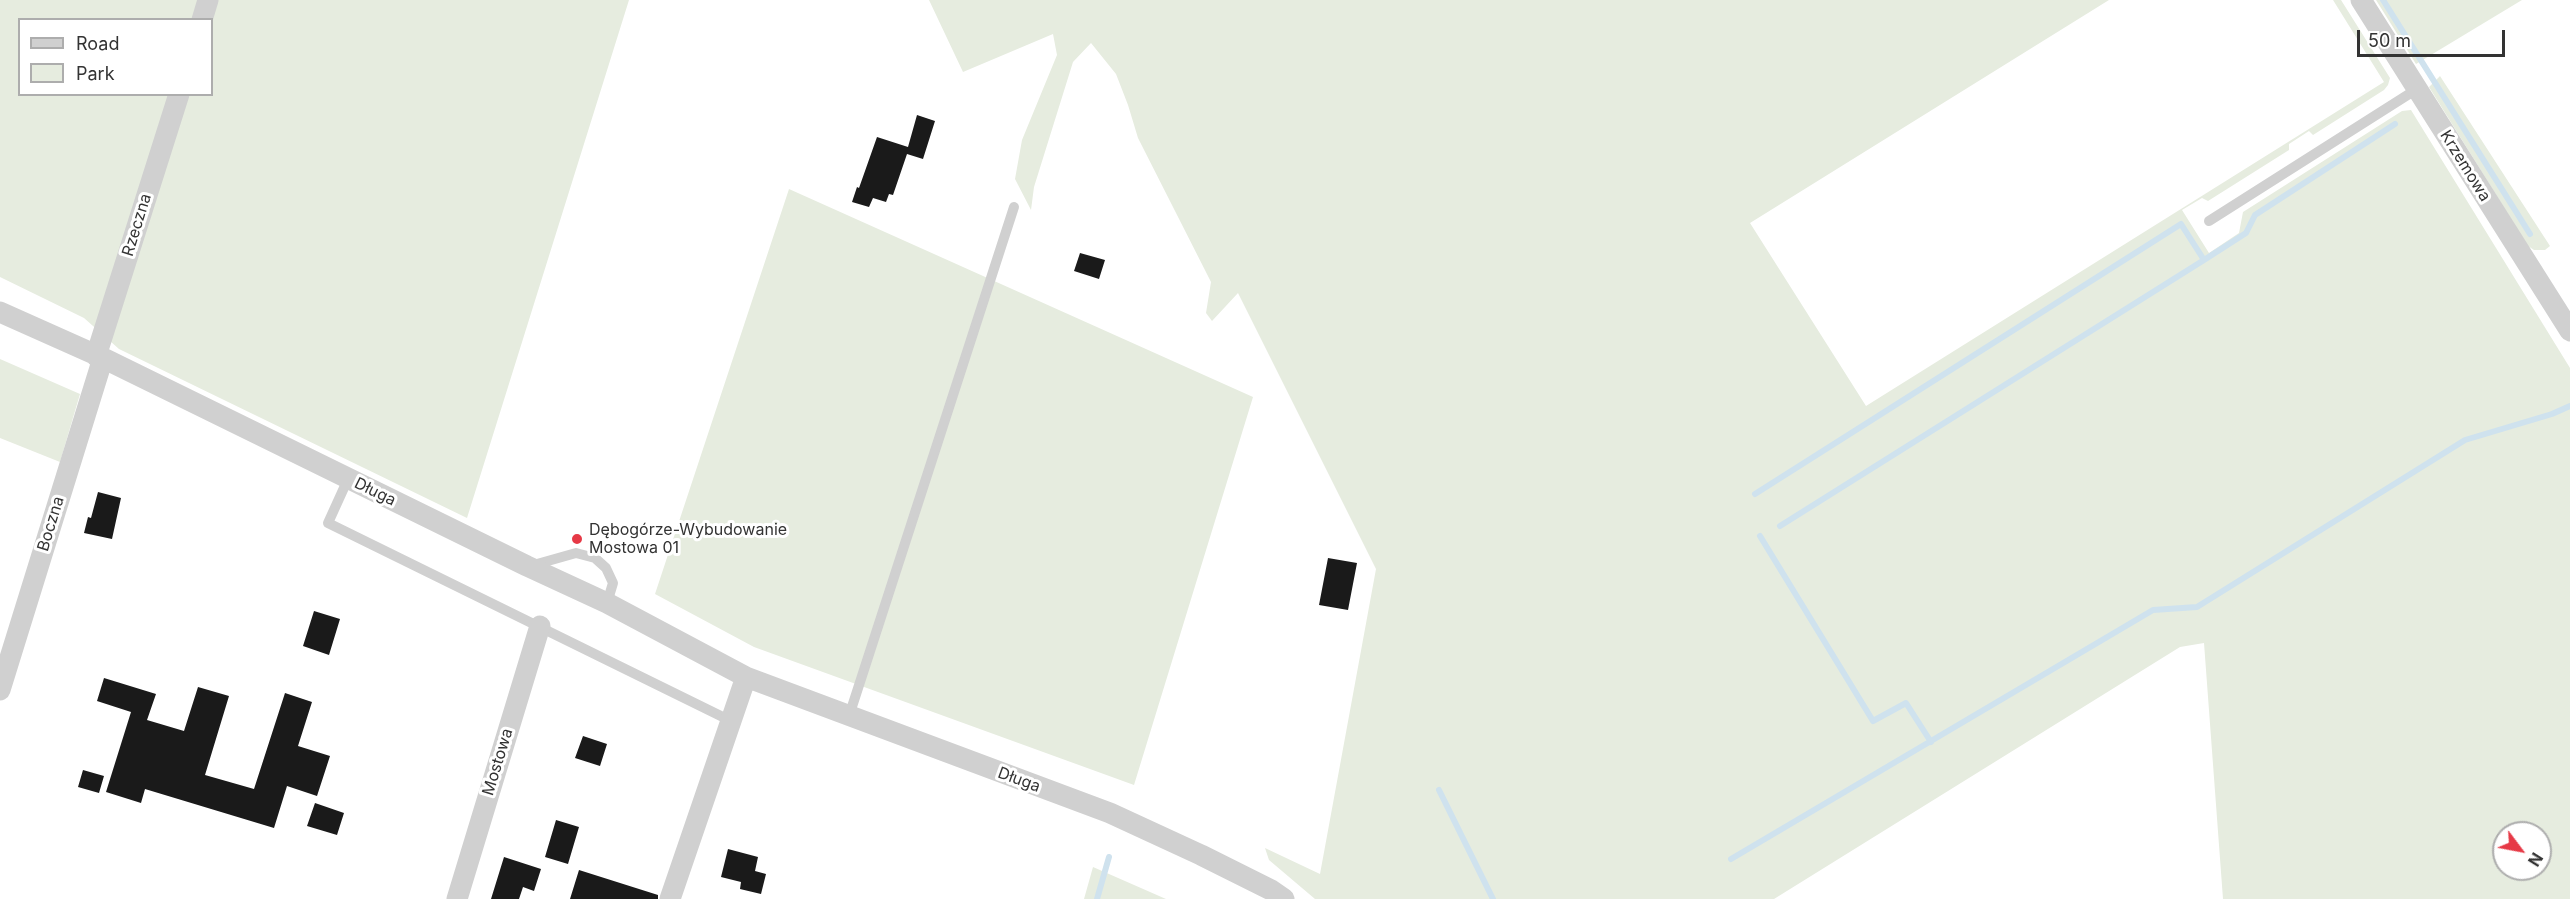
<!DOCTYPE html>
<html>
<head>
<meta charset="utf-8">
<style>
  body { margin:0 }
  #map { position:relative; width:2570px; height:899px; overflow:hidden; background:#fff; font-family:Inter,sans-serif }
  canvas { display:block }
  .legend { position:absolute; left:18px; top:18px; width:195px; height:78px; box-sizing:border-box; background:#fff; border:2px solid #adadad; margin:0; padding:8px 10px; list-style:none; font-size:18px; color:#333 }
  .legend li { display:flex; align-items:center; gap:12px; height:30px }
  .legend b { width:30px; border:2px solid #adadad }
  .north { position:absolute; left:2492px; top:821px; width:60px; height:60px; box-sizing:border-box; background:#fff; border:2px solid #adadad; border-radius:50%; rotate:122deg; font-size:16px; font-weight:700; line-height:24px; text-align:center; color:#333 }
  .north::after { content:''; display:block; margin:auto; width:21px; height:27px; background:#e63946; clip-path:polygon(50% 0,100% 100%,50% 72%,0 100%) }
  .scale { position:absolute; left:2357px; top:30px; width:148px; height:27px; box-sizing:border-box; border:3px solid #333; border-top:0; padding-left:8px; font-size:18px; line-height:21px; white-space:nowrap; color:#333; -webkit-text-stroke:4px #fff; paint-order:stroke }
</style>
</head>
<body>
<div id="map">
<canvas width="2570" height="899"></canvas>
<ul class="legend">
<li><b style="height:8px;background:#d0d0d0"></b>Road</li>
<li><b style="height:16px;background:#e6ecdf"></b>Park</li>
</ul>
<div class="north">N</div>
<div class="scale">50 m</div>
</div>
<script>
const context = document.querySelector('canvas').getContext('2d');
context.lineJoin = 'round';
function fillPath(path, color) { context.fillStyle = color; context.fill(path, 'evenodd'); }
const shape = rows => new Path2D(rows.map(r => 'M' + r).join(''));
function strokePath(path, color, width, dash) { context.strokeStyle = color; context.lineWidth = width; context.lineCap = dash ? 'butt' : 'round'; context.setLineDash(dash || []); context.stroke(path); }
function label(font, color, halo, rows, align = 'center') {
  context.font = font + ' Inter,sans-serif'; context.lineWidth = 6; context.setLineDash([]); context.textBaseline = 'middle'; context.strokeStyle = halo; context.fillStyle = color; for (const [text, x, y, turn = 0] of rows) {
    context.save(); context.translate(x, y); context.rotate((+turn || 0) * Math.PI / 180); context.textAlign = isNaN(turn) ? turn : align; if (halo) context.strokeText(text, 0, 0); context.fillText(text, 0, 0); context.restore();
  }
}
fillPath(shape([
  [0,0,629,0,467,518,119,349,84,318,0,277],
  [20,20,212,20,212,94,20,94],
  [929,0,2109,0,1750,223,1866,406,2384,82,2333,0,2341,0,2390,78,2388,85,2384,90,2313,135,2309,131,2289,144,2289,150,2208,201,2202,198,2182,210,2209,253,2239,233,2243,212,2402,111,2411,110,2570,368,2570,899,2223,899,2204,643,2180,647,1774,899,1315,899,1269,860,1265,848,1320,874,1376,569,1238,293,1212,321,1206,313,1211,282,1138,138,1128,105,1116,74,1091,43,1073,62,1034,187,1031,210,1015,179,1022,140,1057,55,1053,34,963,72],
  [2504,833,2540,833,2540,869,2504,869],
  [2376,0,2522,0,2416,64],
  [2440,76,2550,246,2545,250,2534,250,2528,246,2429,87],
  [789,189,1253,397,1134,785,754,647,655,594],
  [0,359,80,394,60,462,0,438],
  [1093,867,1166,899,1084,899]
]), '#e6ecdf');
strokePath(shape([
  [2383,0,2530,234],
  [1755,494,2181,224,2204,260,2246,233,2255,215,2395,124],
  [1780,526,2204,260],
  [1760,536,1873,721,1906,703,1931,742],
  [1439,790,1493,899],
  [1731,859,2153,610,2197,607,2465,440,2552,414,2570,406],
  [1097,899,1109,857]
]), '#cfe2ee', 6);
fillPath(shape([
  [917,115,935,121,923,159,907,154,893,195,889,194,886,202,873,198,869,207,852,202,857,187,859,188,877,137,908,147],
  [1080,253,1105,260,1099,279,1074,271],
  [98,492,121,498,112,539,84,533,88,517,91,518],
  [1328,558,1357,563,1348,610,1319,605],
  [314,611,340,619,329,655,303,646],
  [104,678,156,694,147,720,184,731,198,687,229,696,205,775,254,789,285,693,312,702,298,746,330,756,317,796,287,786,274,828,145,789,141,803,106,792,131,712,97,701],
  [583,736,607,744,600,766,575,758],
  [83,770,104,776,99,793,78,787],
  [315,803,344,813,337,835,307,826],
  [556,820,579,827,568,864,545,857],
  [728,849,758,857,755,871,766,874,761,894,740,889,741,882,721,877],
  [504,857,541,869,534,891,523,887,519,899,491,899],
  [579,870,658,895,658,899,570,899]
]), '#1a1a1a');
strokePath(shape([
  [2209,221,2417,89],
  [348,479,328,523,731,721],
  [530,566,576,553,595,558,606,568,613,583,607,603],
  [849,716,1014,207]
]), '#d0d0d0', 10);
strokePath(shape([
  [2361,0,2570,331],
  [202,20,208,0],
  [0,312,103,358,527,566,607,603,746,677,1110,813,1201,855,1271,890,1284,899],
  [96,356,179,94],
  [0,690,103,358],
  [457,899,540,626],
  [670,899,746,677]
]), '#d0d0d0', 21);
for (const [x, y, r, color] of [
  [577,539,6,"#e63946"]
]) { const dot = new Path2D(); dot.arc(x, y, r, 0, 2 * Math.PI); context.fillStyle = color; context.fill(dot); strokePath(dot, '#fff', 2); }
label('16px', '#333', '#fff', [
  ["Krzemowa",2465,166,58],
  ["Rzeczna",137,225,-73],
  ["Długa",375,492,26],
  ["Boczna",51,524,-73],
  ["Mostowa",498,762,-73],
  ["Długa",1019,780,20]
]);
label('16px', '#333', '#fff', [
  ["Dębogórze-Wybudowanie",589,530],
  ["Mostowa 01",589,548]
], 'left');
</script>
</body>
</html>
